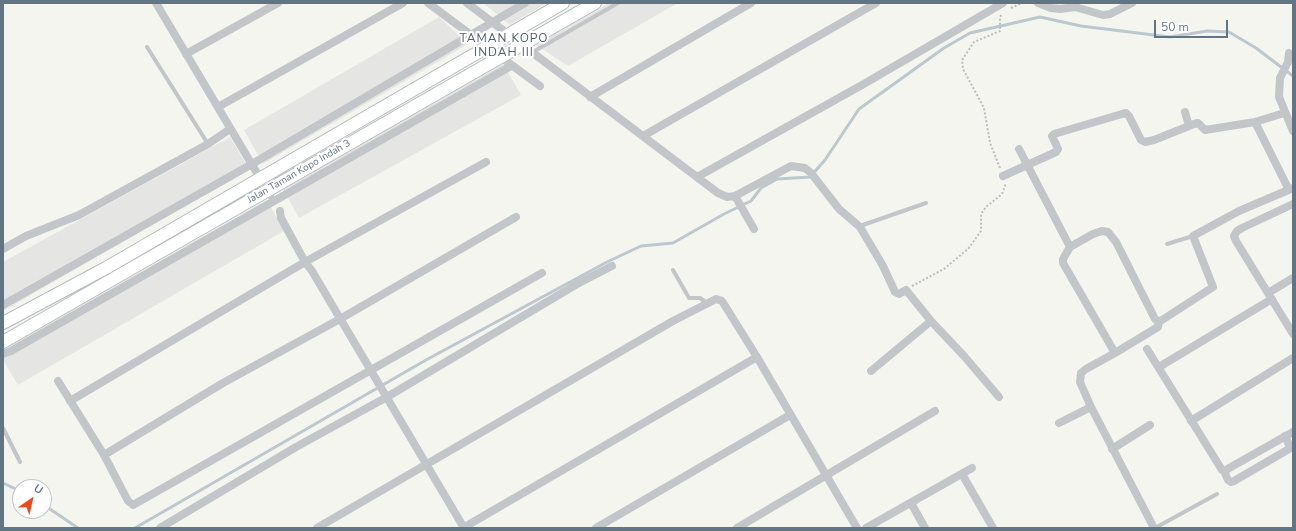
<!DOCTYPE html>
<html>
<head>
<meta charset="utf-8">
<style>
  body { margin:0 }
  #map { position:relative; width:1296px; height:531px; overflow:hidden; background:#f5f5f0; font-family:"Nunito Sans",sans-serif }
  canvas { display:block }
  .frame { position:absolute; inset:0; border:4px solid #627584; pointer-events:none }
  .north { position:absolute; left:12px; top:479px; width:40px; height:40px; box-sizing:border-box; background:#fff; border:1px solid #c0c8ce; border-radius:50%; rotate:34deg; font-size:11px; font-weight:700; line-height:16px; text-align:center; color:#627584 }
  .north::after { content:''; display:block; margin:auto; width:14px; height:18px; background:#ee4918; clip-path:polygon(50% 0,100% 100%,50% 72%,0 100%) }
  .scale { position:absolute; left:1154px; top:20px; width:74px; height:18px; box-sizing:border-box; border:2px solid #627584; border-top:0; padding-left:5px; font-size:12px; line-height:14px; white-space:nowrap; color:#627584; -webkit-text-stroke:3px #fff; paint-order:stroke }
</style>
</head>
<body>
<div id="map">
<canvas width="1296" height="531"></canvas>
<div class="frame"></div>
<div class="north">U</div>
<div class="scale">50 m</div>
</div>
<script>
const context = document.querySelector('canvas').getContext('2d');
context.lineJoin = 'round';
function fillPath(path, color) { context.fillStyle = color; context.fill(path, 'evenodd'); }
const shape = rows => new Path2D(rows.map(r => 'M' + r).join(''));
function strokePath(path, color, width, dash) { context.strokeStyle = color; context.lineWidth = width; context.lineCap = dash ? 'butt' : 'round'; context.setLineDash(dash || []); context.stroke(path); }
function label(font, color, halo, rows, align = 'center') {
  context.font = font + ' "Nunito Sans",sans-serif'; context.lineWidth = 4; context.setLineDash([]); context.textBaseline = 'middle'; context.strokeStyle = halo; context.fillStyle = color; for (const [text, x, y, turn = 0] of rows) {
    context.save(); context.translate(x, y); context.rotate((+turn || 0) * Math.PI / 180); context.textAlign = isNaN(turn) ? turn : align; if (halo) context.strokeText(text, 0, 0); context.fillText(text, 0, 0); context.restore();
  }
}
fillPath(shape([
  [483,3,547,3,510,25],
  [609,3,678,3,568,66,536,45],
  [439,17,468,44,263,164,244,130],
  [503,64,521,95,299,218,283,189],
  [230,137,249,169,3,311,3,262],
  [267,200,284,231,18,385,3,360,3,350]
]), '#e5e6e4');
strokePath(shape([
  [3,483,20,491],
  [44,505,78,528],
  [135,528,426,360,607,262,641,246,673,243,724,214,751,201,761,188,777,179,810,177,825,160,859,109,944,48,970,33,1040,17,1081,26,1170,37,1207,31,1229,32,1256,48,1293,76]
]), '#bcc8cd', 3);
const secondary = shape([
  [3,323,106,268,563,3],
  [3,342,595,3]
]);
strokePath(secondary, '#b4babe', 14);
strokePath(shape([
  [1011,8,1022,3],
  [1000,168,990,143,984,108,963,69,962,60,974,42,1000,31,1000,17,1002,14],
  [912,286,944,269,968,249,981,231,981,214,986,207,1002,194,1006,183]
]), '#bbbec0', 2, [2, 2]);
strokePath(shape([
  [147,47,208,144],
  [533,52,618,3],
  [860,226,926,203],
  [1167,244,1193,236],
  [673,270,689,298,700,298,707,303],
  [3,428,20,462],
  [1155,528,1217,494]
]), '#c2c6c9', 4);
strokePath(shape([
  [156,3,270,195],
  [428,3,540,86],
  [467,3,718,193,727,197,735,196,791,166,805,168,811,173,839,209,860,227,883,266,895,292,899,294,906,290,931,321,964,356,999,397],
  [1038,3,1051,8,1060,9,1075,7,1103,15,1110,14,1132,3],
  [1289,53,1288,62,1280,78,1279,97,1293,131],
  [186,54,278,3],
  [590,97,751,3],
  [218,107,403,3],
  [1185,112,1189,126],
  [1255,122,1289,190],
  [643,136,876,3],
  [1019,149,1070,247,1093,234,1102,231,1108,232,1116,242,1155,319,1159,322,1213,287,1193,236,1239,211,1293,188],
  [1003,176,1056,152,1058,149,1052,136,1054,134,1122,114,1126,113,1129,116,1141,140,1145,142,1154,140,1194,124,1198,123,1205,130,1255,122,1284,113],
  [697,177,862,85,1003,3],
  [735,196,754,229],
  [1293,204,1242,228,1237,231,1234,236,1236,241,1293,334],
  [280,211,281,218,305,262,312,271,464,528],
  [1070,247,1063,259,1063,263,1115,353,1086,369,1081,373,1080,382,1091,407,1154,528],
  [3,249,26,236,79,215,208,144,230,129],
  [1268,293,1293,278],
  [3,305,252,164,525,3],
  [1147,349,1222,470,1224,471,1293,432],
  [1115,353,1158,327,1159,322],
  [3,354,11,351,511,66],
  [1159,367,1272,299],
  [871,371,931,321],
  [58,381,104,455,128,501,133,505,542,273],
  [70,401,305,262,486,162],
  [1191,421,1293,358],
  [1059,423,1091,407],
  [1112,449,1150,425],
  [104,455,223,383,340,319,516,217],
  [1224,471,1228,480,1231,482,1234,481,1289,449,1290,447,1285,436],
  [962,474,993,528],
  [911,503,925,528],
  [160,528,296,447,387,397,577,284,612,266],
  [317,528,673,321,716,299,722,301,757,357,857,528],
  [463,528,757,357],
  [596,528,790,415],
  [737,528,935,411],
  [866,528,972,468]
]), '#c2c6c9', 8);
strokePath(secondary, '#fff', 12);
label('10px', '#627584', '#fff', [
  ["Jalan Taman Kopo Indah 3",299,172,-30]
]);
context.letterSpacing = '1px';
label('12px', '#505e68', '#fff', [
  ["TAMAN KOPO",504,39],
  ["INDAH III",504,53]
]);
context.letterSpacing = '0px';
</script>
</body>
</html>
